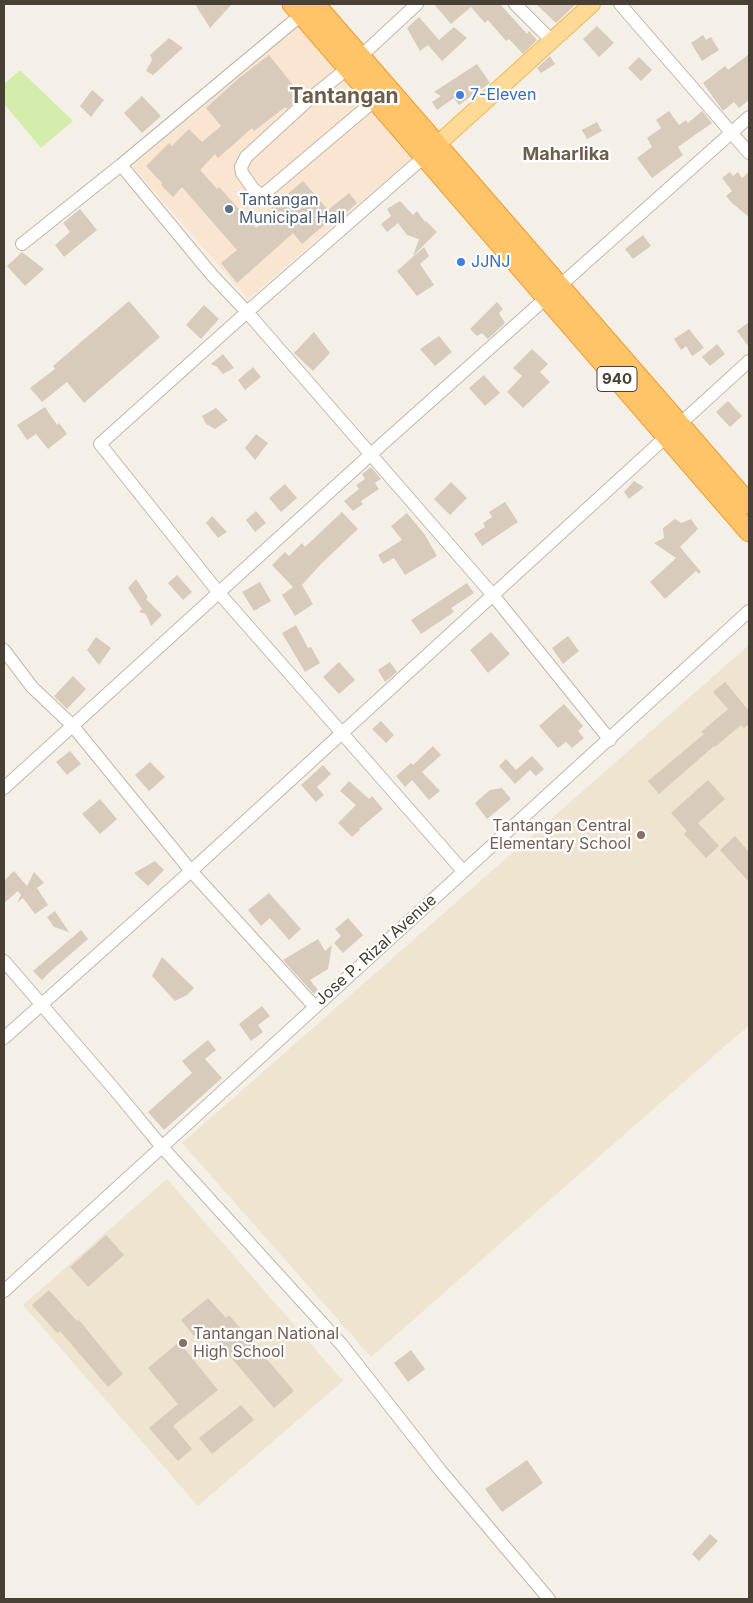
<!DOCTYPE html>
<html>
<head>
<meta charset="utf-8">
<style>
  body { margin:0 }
  #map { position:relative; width:753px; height:1603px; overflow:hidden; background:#f5f0e7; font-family:Inter,sans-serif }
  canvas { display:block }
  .frame { position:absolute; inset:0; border:5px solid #494035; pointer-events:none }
</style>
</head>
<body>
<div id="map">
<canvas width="753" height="1603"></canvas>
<div class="frame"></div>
</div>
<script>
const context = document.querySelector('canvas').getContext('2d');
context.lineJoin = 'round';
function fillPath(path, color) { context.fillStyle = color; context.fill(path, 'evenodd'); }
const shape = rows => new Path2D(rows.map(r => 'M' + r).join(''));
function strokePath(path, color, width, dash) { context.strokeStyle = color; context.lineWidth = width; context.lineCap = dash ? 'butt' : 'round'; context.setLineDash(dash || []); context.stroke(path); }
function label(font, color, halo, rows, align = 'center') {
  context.font = font + ' Inter,sans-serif'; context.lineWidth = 4.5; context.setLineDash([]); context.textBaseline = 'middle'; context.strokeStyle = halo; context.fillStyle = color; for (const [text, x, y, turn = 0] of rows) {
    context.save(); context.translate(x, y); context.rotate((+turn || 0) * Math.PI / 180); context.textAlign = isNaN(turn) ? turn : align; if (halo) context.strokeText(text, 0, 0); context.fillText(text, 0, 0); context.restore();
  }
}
fillPath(shape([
  [301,23,413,157,248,299,132,166]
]), '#f9e5d0');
fillPath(shape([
  [749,645,749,1025,371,1357,182,1143],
  [167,1179,343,1381,198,1506,23,1305]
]), '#efe4cf');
fillPath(shape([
  [20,70,73,121,41,148,4,104,4,84]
]), '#d4edac');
fillPath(shape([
  [195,4,232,4,210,28],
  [434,4,500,4,527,34,529,31,537,40,523,54,509,39,506,41,488,20,485,23,471,7,451,24],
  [536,4,576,4,556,23],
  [419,17,439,40,454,27,467,38,442,61,428,45,420,51,407,28],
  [597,26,614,43,599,57,583,39],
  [703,35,706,40,711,37,719,50,702,61,691,43],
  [169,38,183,48,153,75,146,71,152,60,150,55],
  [749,54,749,100,739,108,734,102,723,111,703,83,725,66,728,70],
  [269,55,301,95,287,109,285,107,254,131,252,128,218,158,215,154,200,170,217,189,219,187,256,228,275,212,271,208,303,181,328,210,349,193,357,203,340,218,337,214,302,244,293,233,237,283,221,263,237,250,182,187,173,197,161,185,162,183,146,166,169,143,172,146,189,129,202,142,221,126,206,108,239,78],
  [550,56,555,64,541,73,537,68],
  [639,57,652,70,641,81,628,68],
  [477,64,490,83,459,105,454,98,437,110,432,102,441,96,434,92],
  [92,90,104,100,91,117,80,106],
  [142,96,161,116,142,133,124,113],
  [669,111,679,125,686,120,688,123,702,111,712,123,678,147,683,155,652,178,637,158,652,147,647,138,661,128,656,120],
  [597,122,602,131,587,139,582,130],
  [730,172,733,176,738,172,742,178,749,172,749,217,732,203,726,196,732,191,722,178],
  [400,201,413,215,417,211,425,222,426,221,437,232,413,256,419,239,407,235,398,223,387,232,381,224,391,216,387,209],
  [80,209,97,230,64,257,55,245,70,232,63,223],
  [643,235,651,246,633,259,625,249],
  [424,247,429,256,420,264,434,285,417,296,397,271],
  [22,252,44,269,25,286,7,266],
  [129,301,160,337,84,403,67,382,42,402,30,388,55,369,53,366],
  [497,302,503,309,499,313,505,323,488,339,482,333,477,336,470,329],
  [204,305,219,319,201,339,186,325],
  [749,322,749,347,737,331],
  [689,329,704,348,692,356,686,346,681,350,674,339],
  [314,332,330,353,313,371,294,353],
  [439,336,452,352,435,366,420,349],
  [717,344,725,354,710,366,702,357],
  [532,349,548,364,540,372,550,382,523,408,507,392,522,376,513,368],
  [223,354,234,368,223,374,217,367,211,364],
  [253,367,261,377,245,390,238,380],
  [484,375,500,393,485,406,469,388],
  [728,401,742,416,730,427,716,412],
  [45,407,57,425,59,423,67,434,48,449,36,434,27,440,17,425],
  [216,408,228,420,215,429,206,424,202,416],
  [256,434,268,443,255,460,245,448],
  [371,467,381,479,375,483,379,489,361,501,363,504,353,511,344,501,359,489,356,485,365,479,362,474],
  [634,481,644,487,629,499,624,492],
  [451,482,467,498,450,515,434,499],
  [285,484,297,498,281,512,269,498],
  [505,502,518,522,482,546,474,534,485,527,483,523,492,517,489,512],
  [256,511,266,523,255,532,246,520],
  [342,512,358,529,322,563,302,585,313,604,295,616,282,595,293,587,272,565,285,552,289,556,302,543,305,547],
  [407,513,425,535,437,556,405,575,394,558,383,564,378,555,402,540,391,526],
  [212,516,227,532,218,538,206,523],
  [675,519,681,523,691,519,698,529,680,547,701,572,699,574,696,571,665,599,650,582,676,558,654,543,664,538,663,528],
  [177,575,192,592,183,600,168,583],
  [136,579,148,597,146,599,162,615,151,626,146,614,139,612,142,609,128,588],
  [260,582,271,601,254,611,242,592],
  [467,583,474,593,451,608,454,612,421,634,411,620],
  [296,625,308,648,311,647,320,663,305,672,282,633],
  [491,632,510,654,488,673,470,650],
  [568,636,579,651,563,664,552,648],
  [96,637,111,648,99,665,87,650],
  [339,662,355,680,339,694,323,677],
  [390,662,397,672,385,682,378,670],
  [73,676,86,689,67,709,54,696],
  [725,682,749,711,749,724,744,728,741,725,715,747,714,746,659,794,648,781,704,734,701,732,728,709,713,692],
  [564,704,583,726,578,731,584,738,572,748,566,742,558,748,539,726],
  [381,721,394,735,386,743,372,729],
  [433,746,441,755,422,772,440,791,429,800,412,780,405,787,396,776,411,763,413,765],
  [70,751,81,764,67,775,56,762],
  [532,756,544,769,536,776,530,770,515,784,499,766,506,759,516,770],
  [150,762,165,777,149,791,135,775],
  [323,765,331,774,317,787,324,795,316,802,301,785],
  [708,780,725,799,698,823,719,846,706,858,684,834,687,831,671,813],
  [349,781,369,799,372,796,383,809,359,829,360,830,352,837,338,823,356,805,340,791],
  [502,788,511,799,487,819,475,803,490,790],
  [100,799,117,819,100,834,82,814],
  [735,836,749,852,749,882,720,850],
  [155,861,164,870,148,886,134,873],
  [14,871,27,886,34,872,44,883,37,888,48,905,35,914,23,898,17,903,21,895,18,891,4,903,4,881],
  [269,893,301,929,289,940,270,918,261,926,248,910],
  [55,911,69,932,54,927,47,917],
  [348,918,363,935,343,953,334,943,341,936,335,929],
  [81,930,88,939,52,970,42,980,33,971],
  [318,939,325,951,332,945,328,969,310,980,318,990,314,994,283,960],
  [162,957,194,988,187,995,175,1001,152,976],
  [262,1006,270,1016,258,1025,263,1032,251,1041,239,1024],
  [208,1040,216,1050,205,1059,222,1078,164,1130,148,1112,192,1073,182,1061],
  [106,1235,124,1255,88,1287,70,1267],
  [49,1290,77,1321,79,1320,123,1374,108,1387,60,1331,57,1333,32,1305],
  [208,1298,226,1318,229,1315,294,1391,274,1408,205,1327,194,1336,181,1320],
  [179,1342,218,1390,173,1426,192,1449,178,1461,149,1428,178,1404,148,1368],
  [411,1350,425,1369,408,1382,394,1363],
  [241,1405,254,1420,212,1454,199,1438],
  [527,1460,543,1483,502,1512,485,1489],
  [710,1534,718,1541,699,1561,692,1554]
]), '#d8cbbb');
const minor = shape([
  [515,4,552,41],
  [620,4,749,153],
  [307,10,121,165,212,275,247,312,492,594,610,740],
  [381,95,264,194,260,194,254,190,242,173,241,167,246,157,307,101,348,68,417,4],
  [424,157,247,312,100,444,219,593,463,871],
  [22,244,121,165],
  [4,650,32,687,72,725,191,871,314,1006],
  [4,788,370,455,749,117],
  [4,961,115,1090,162,1147,342,1345,440,1470,549,1599],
  [4,1038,191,871,749,361],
  [4,1291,749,611]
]);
const major = shape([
  [429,152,592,4]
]);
const highway = shape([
  [292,4,749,532],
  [315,4,749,504]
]);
strokePath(minor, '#c1b7a8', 14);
strokePath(major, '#efb95a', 18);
strokePath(highway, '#ec9829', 21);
strokePath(minor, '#fff', 12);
strokePath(major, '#ffda96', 16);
strokePath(highway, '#ffc368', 19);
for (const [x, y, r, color] of [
  [460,95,5,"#3f7fe0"],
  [229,209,5,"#5c6f8a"],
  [461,262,5,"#3f7fe0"],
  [641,835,5,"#8d6e63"],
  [183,1343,5,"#8d6e63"]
]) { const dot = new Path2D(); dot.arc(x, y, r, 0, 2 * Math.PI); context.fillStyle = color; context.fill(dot); strokePath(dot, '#fff', 2); }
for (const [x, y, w] of [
  [617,379,40]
]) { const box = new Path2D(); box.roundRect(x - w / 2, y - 12.5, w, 25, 4); context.fillStyle = '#fff'; context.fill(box); strokePath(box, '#494035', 1); }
label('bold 15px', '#494035', null, [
  ["940",617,379]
]);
label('16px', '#366cbe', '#fff', [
  ["7-Eleven",470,95],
  ["JJNJ",471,262]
], 'left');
label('16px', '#4e5e75', '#fff', [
  ["Tantangan",239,200],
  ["Municipal Hall",239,218]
], 'left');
label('16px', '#785e54', '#fff', [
  ["Tantangan Central",631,826],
  ["Elementary School",631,844],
  ["Tantangan National",193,1334,"left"],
  ["High School",193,1352,"left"]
], 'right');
label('16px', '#494035', '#fff', [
  ["Jose P. Rizal Avenue",376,950,-42]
]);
label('bold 18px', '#6d5d4b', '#fff', [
  ["Maharlika",566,155]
]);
label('bold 21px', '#6d5d4b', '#fff', [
  ["Tantangan",344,97]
]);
</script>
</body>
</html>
